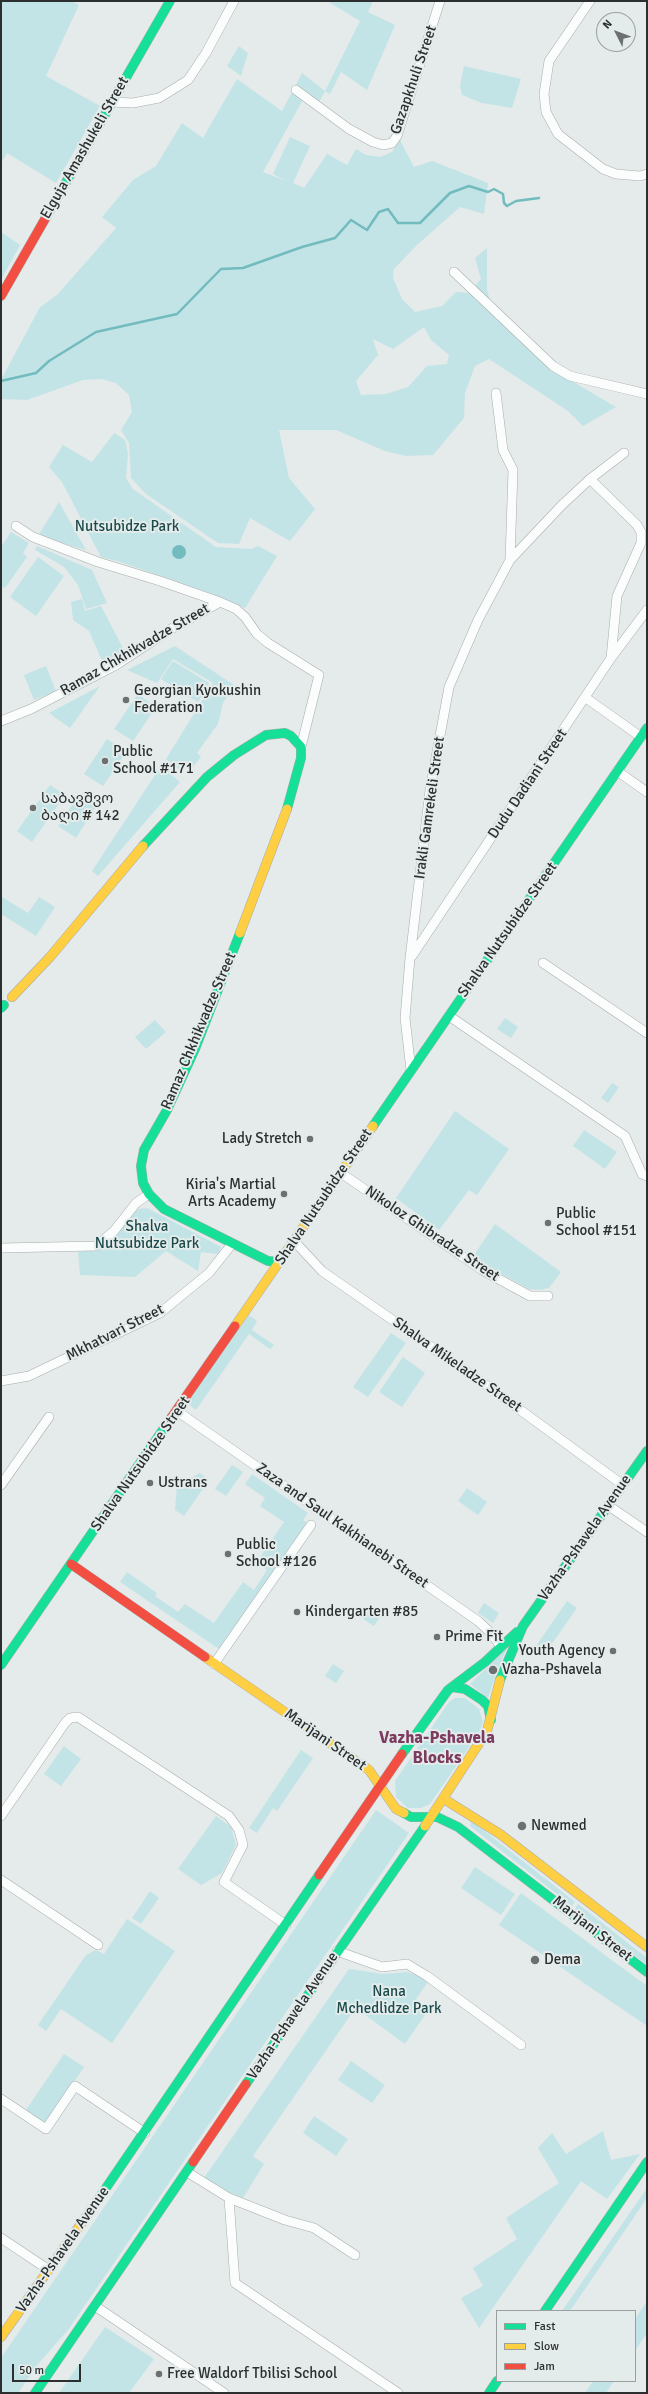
<!DOCTYPE html>
<html>
<head>
<meta charset="utf-8">
<style>
  body { margin:0 }
  #map { position:relative; width:648px; height:2394px; overflow:hidden; background:#e5eaea; font-family:Signika,sans-serif }
  canvas { display:block }
  .frame { position:absolute; inset:0; border:2px solid #2c2f2f; pointer-events:none }
  .legend { position:absolute; left:496px; top:2310px; width:140px; height:72px; box-sizing:border-box; background:#e4ebeb; border:1px solid #9aa0a0; margin:0; padding:5px 7px; list-style:none; font-size:12px; color:#2c2f2f }
  .legend li { display:flex; align-items:center; gap:8px; height:20px }
  .legend b { width:20px; border:1px solid #9aa0a0 }
  .north { position:absolute; left:596px; top:12px; width:40px; height:40px; box-sizing:border-box; background:#e4ebeb; border:1px solid #9aa0a0; border-radius:50%; rotate:312deg; font-size:11px; font-weight:700; line-height:16px; text-align:center; color:#2c2f2f }
  .north::after { content:''; display:block; margin:auto; width:14px; height:18px; background:#6d7070; clip-path:polygon(50% 0,100% 100%,50% 72%,0 100%) }
  .scale { position:absolute; left:12px; top:2364px; width:69px; height:18px; box-sizing:border-box; border:2px solid #2c2f2f; border-top:0; padding-left:5px; font-size:12px; line-height:14px; white-space:nowrap; color:#2c2f2f; -webkit-text-stroke:3px #e4ebeb; paint-order:stroke }
</style>
</head>
<body>
<div id="map">
<canvas width="648" height="2394"></canvas>
<div class="frame"></div>
<ul class="legend">
<li><b style="height:5px;background:#16e098"></b>Fast</li>
<li><b style="height:5px;background:#ffcf43"></b>Slow</li>
<li><b style="height:5px;background:#f24e42"></b>Jam</li>
</ul>
<div class="north">N</div>
<div class="scale">50 m</div>
</div>
<script>
const context = document.querySelector('canvas').getContext('2d');
context.lineJoin = 'round';
function fillPath(path, color) { context.fillStyle = color; context.fill(path, 'evenodd'); }
const shape = rows => new Path2D(rows.map(r => 'M' + r).join(''));
function strokePath(path, color, width, dash) { context.strokeStyle = color; context.lineWidth = width; context.lineCap = dash ? 'butt' : 'round'; context.setLineDash(dash || []); context.stroke(path); }
function label(font, color, halo, rows, align = 'center') {
  context.font = font + ' Signika,"Noto Sans Georgian",sans-serif'; context.lineWidth = 4; context.setLineDash([]); context.textBaseline = 'middle'; context.strokeStyle = halo; context.fillStyle = color; for (const [text, x, y, turn = 0] of rows) {
    context.save(); context.translate(x, y); context.rotate((+turn || 0) * Math.PI / 180); context.textAlign = isNaN(turn) ? turn : align; if (halo) context.strokeText(text, 0, 0); context.fillText(text, 0, 0); context.restore();
  }
}
fillPath(shape([
  [1,1,72,1,79,5,46,76,100,106,56,183,7,153,1,163],
  [327,1,373,1,368,12,395,25,367,90,341,72,330,94,325,91,319,102,306,94,263,172,286,181,273,174,290,137,310,146,293,183,304,188,327,154,347,165,356,149,366,155,380,157,392,152,400,140,414,167,432,161,488,183,484,214,460,207,417,245,394,269,393,278,402,299,415,312,442,306,456,292,468,293,481,279,475,258,487,248,487,289,490,301,565,377,616,407,583,426,568,411,489,359,475,366,465,393,464,418,433,455,406,456,385,451,336,430,279,430,289,478,315,509,290,541,250,518,239,544,218,543,146,494,131,478,129,443,121,430,132,412,129,395,116,383,102,379,83,380,27,400,1,399,1,380,40,307,57,295,116,228,102,217,133,180,156,166,182,123,203,138,237,79,282,111,302,73,325,91,360,21],
  [424,327,431,340,449,355,447,364,427,366,408,387,386,394,361,395,356,381,378,355,373,339,393,349],
  [239,46,248,53,241,76,227,66],
  [464,66,521,79,512,108,482,103,462,95,460,86],
  [1,232,20,245,1,280],
  [114,433,125,440,128,453,126,478,133,489,216,547,251,549,258,546,277,556,245,608,213,594,120,562,101,557,62,482,49,467,63,445,92,462],
  [59,502,86,550,38,536],
  [11,532,29,543,23,553,27,557,5,588,1,586,1,547],
  [37,546,92,570,107,603,86,609,78,585,64,567,35,550],
  [38,557,64,576,36,616,10,597],
  [82,599,85,611,101,606,125,652,103,663,89,631,73,620,71,602],
  [175,646,234,685,223,703,218,724,197,753,201,757,192,768,184,761,178,769,166,759,213,683,173,659,157,683,127,670],
  [173,661,209,683,198,702,186,695,193,685,186,695,161,679],
  [46,666,56,691,34,700,24,675],
  [100,686,70,728,49,713],
  [138,694,156,707,133,741,114,729],
  [107,739,126,752,103,786,84,774],
  [161,766,180,782,98,876,92,871],
  [50,785,65,795,32,842,17,831],
  [80,793,97,805,76,838,58,826],
  [2,897,28,913,39,897,55,907,36,936,1,914],
  [505,1018,518,1027,511,1038,497,1029],
  [155,1020,166,1032,146,1049,135,1037],
  [612,1083,619,1087,608,1103,601,1098],
  [455,1111,509,1149,477,1195,469,1190,439,1230,396,1198],
  [584,1130,617,1152,605,1169,573,1146],
  [147,1208,221,1247,218,1254,201,1252,198,1271,166,1251,135,1277,80,1275,78,1252,102,1249,116,1235,131,1213,139,1209],
  [495,1224,561,1272,549,1288,540,1290,529,1289,472,1258],
  [249,1315,257,1321,252,1330,274,1345,270,1349,249,1334,196,1410,187,1403],
  [391,1333,406,1343,368,1397,353,1387],
  [403,1357,425,1373,402,1407,379,1392],
  [232,1465,243,1472,226,1496,215,1489],
  [200,1473,209,1480,184,1516,175,1510,177,1485],
  [252,1474,308,1513,303,1520,307,1523,219,1649,120,1582,127,1572,157,1593,155,1596,178,1612,185,1604,214,1623,243,1582,254,1590,267,1570,257,1562,284,1522,260,1506,265,1498,245,1484],
  [467,1488,487,1502,478,1515,458,1501],
  [567,1601,577,1608,544,1655,534,1649],
  [484,1603,499,1613,493,1623,478,1613],
  [371,1607,382,1614,374,1626,363,1619],
  [507,1648,496,1673,488,1698,470,1684],
  [333,1664,344,1671,336,1683,325,1676],
  [455,1698,465,1698,479,1709,483,1722,480,1731,430,1804,421,1808,408,1808,396,1797,395,1781,449,1702],
  [64,1746,81,1759,61,1786,44,1774],
  [301,1750,313,1758,277,1811,273,1808,257,1833,249,1828],
  [376,1810,409,1833,68,2330,38,2364,18,2393,1,2393,1,2358],
  [216,1816,231,1827,236,1845,222,1873,201,1885,178,1869],
  [471,1822,473,1822,575,1902,572,1906,470,1826],
  [475,1867,515,1894,501,1915,461,1888],
  [150,1891,159,1898,141,1924,132,1918],
  [521,1893,647,1986,647,2026,499,1925],
  [578,1904,647,1958,646,1964,575,1909],
  [127,1919,175,1951,112,2043,61,2009,46,2031,38,2025,86,1955,96,1950,104,1954],
  [349,1969,383,1974,407,1972,419,1976,428,1982,416,1999,429,2009,405,2044,357,2009,354,2010,253,2156,264,2164,243,2198,221,2189,204,2178],
  [64,2054,84,2067,46,2124,26,2110],
  [351,2061,385,2085,372,2103,338,2080],
  [314,2116,348,2139,336,2156,303,2133],
  [603,2131,611,2160,640,2154,607,2199,581,2181,479,2328,461,2298,483,2286,473,2268,517,2239,506,2218,559,2183,538,2148,552,2133,566,2154],
  [647,2188,647,2198,570,2311,562,2311],
  [647,2301,647,2333,635,2351,635,2319],
  [105,2327,154,2359,129,2393,59,2393],
  [593,2381,614,2381,606,2393,585,2393]
]), '#c3e4e6');
fillPath(shape([
  '172 552a7 7 0 1 1 14 0a7 7 0 1 1-14 0Z'
]), '#72bbbe');
strokePath(shape([
  [1,381,36,373,49,361,96,332,177,314,221,269,243,268,302,247,335,238,351,220,367,230,379,212,388,209,398,223,420,223,450,193,469,186,488,192,494,189,503,194,504,203,507,206,516,201,539,198]
]), '#72bbbe', 2.5);
const street = shape([
  [590,1,549,61,544,94,546,112,558,134,603,169,616,174,640,176,647,174],
  [296,90,349,129,373,142,383,145,392,143,397,136,440,1],
  [111,102,133,103,159,98,188,80,206,53,234,1],
  [454,272,553,366,570,376,647,394],
  [496,393,503,450,513,470,510,560],
  [590,479,624,453],
  [16,526,33,537,98,562,160,581,220,602],
  [586,698,641,737],
  [1,721,31,709,116,665,171,629,220,602,236,609,245,617,257,634,268,643,319,675,301,747],
  [617,771,647,792],
  [412,956,611,658,647,610],
  [543,963,647,1033],
  [449,1016,625,1136,642,1174,647,1176],
  [411,1070,405,1018,410,958,430,790,449,687,478,620,510,560,562,505,590,479,637,525,641,532,641,543,617,596,611,658],
  [341,1173,482,1270,530,1296,548,1296],
  [294,1241,322,1271,486,1385,623,1485],
  [1,1248,96,1246,114,1231,136,1203,149,1194],
  [1,1381,29,1376,160,1313,209,1273,232,1244],
  [177,1411,478,1621,492,1634,501,1647],
  [1,1485,49,1417],
  [609,1506,647,1532],
  [214,1664,311,1525],
  [1,1816,65,1723,70,1718,78,1717,229,1816,239,1830,243,1845,224,1882,286,1925],
  [1,1880,98,1945],
  [337,1951,382,1967,407,1964,427,1976,521,2045],
  [1,2099,46,2129,75,2086,145,2133],
  [187,2172,229,2198,285,2220,314,2228,355,2255],
  [229,2198,235,2283,398,2393],
  [1,2238,49,2270],
  [95,2306,224,2393]
]);
const fast = shape([
  [53,205,170,1],
  [143,846,207,777,234,755,266,735,285,733,291,736,301,747,301,758,287,809],
  [240,933,195,1049,167,1110,144,1150,141,1166,143,1183,149,1194,164,1209,268,1261,280,1262],
  [1,1008,4,1005],
  [373,1126,647,728],
  [1,1665,171,1418],
  [500,1680,523,1626,647,1451],
  [452,1687,465,1689,482,1700,488,1706,491,1720],
  [402,1754,448,1690,485,1662,517,1632],
  [404,1813,411,1817,437,1817,458,1827,647,1972],
  [246,2084,425,1826],
  [93,2207,319,1875],
  [545,2311,647,2162],
  [35,2393,193,2162],
  [489,2393,497,2381]
]);
const slow = shape([
  [240,933,287,809],
  [12,997,50,957,143,846],
  [235,1326,373,1126],
  [205,1657,369,1770,396,1809,404,1813],
  [444,1799,500,1834,647,1947],
  [425,1826,487,1731,500,1680],
  [1,2337,93,2207]
]);
const jam = shape([
  [1,296,53,205],
  [171,1418,235,1326],
  [71,1564,205,1657],
  [319,1875,402,1754],
  [193,2162,246,2084]
]);
strokePath(street, '#a8acac', 10);
strokePath(fast, '#a8acac', 10);
strokePath(slow, '#a8acac', 10);
strokePath(jam, '#a8acac', 10);
strokePath(street, '#fbfcfc', 9);
strokePath(fast, '#16e098', 9);
strokePath(slow, '#ffcf43', 9);
strokePath(jam, '#f24e42', 9);
for (const [x, y, r, color] of [
  [126,700,4,"#6d7070"],
  [105,761,4,"#6d7070"],
  [33,808,4,"#6d7070"],
  [310,1139,4,"#6d7070"],
  [284,1194,4,"#6d7070"],
  [548,1223,4,"#6d7070"],
  [150,1483,4,"#6d7070"],
  [228,1554,4,"#6d7070"],
  [297,1612,4,"#6d7070"],
  [437,1637,4,"#6d7070"],
  [613,1651,4,"#6d7070"],
  [493,1670,5,"#6d7070"],
  [522,1826,5,"#6d7070"],
  [535,1960,5,"#6d7070"],
  [159,2374,4,"#6d7070"]
]) { const dot = new Path2D(); dot.arc(x, y, r, 0, 2 * Math.PI); context.fillStyle = color; context.fill(dot); strokePath(dot, '#e4ebeb', 1.5); }
label('15px', '#2c2f2f', '#e4ebeb', [
  ["Gazapkhuli Street",414,80,-71],
  ["Elguja Amashukeli Street",85,148,-60],
  ["Ramaz Chkhikvadze Street",135,650,-30],
  ["Dudu Dadiani Street",528,784,-56],
  ["Irakli Gamrekeli Street",430,808,-82],
  ["Shalva Nutsubidze Street",508,930,-55],
  ["Ramaz Chkhikvadze Street",199,1031,-67],
  ["Shalva Nutsubidze Street",324,1197,-56],
  ["Nikoloz Ghibradze Street",432,1234,34],
  ["Mkhatvari Street",115,1333,-27],
  ["Shalva Mikeladze Street",457,1365,35],
  ["Shalva Nutsubidze Street",141,1464,-55],
  ["Zaza and Saul Kakhianebi Street",342,1526,35],
  ["Vazha-Pshavela Avenue",585,1538,-55],
  ["Marijani Street",325,1740,35],
  ["Marijani Street",592,1929,38],
  ["Vazha-Pshavela Avenue",293,2016,-56],
  ["Vazha-Pshavela Avenue",63,2250,-55]
]);
label('15px', '#1c4a4b', '#e4ebeb', [
  ["Nutsubidze Park",127,527],
  ["Shalva",147,1227],
  ["Nutsubidze Park",147,1244],
  ["Nana",389,1992],
  ["Mchedlidze Park",389,2009]
]);
label('15px', '#2c2f2f', '#e4ebeb', [
  ["Georgian Kyokushin",134,691],
  ["Federation",134,708],
  ["Public",113,752],
  ["School #171",113,769],
  ["საბავშვო",41,799],
  ["ბაღი # 142",41,816],
  ["Lady Stretch",302,1139,"right"],
  ["Kiria's Martial",276,1185,"right"],
  ["Arts Academy",276,1202,"right"],
  ["Public",556,1214],
  ["School #151",556,1231],
  ["Ustrans",158,1483],
  ["Public",236,1545],
  ["School #126",236,1562],
  ["Kindergarten #85",305,1612],
  ["Prime Fit",445,1637],
  ["Youth Agency",605,1651,"right"],
  ["Vazha-Pshavela",502,1670],
  ["Newmed",531,1826],
  ["Dema",544,1960],
  ["Free Waldorf Tbilisi School",167,2374]
], 'left');
label('bold 17px', '#7d3c5f', '#e4ebeb', [
  ["Vazha-Pshavela",437,1739],
  ["Blocks",437,1759]
]);
</script>
</body>
</html>
